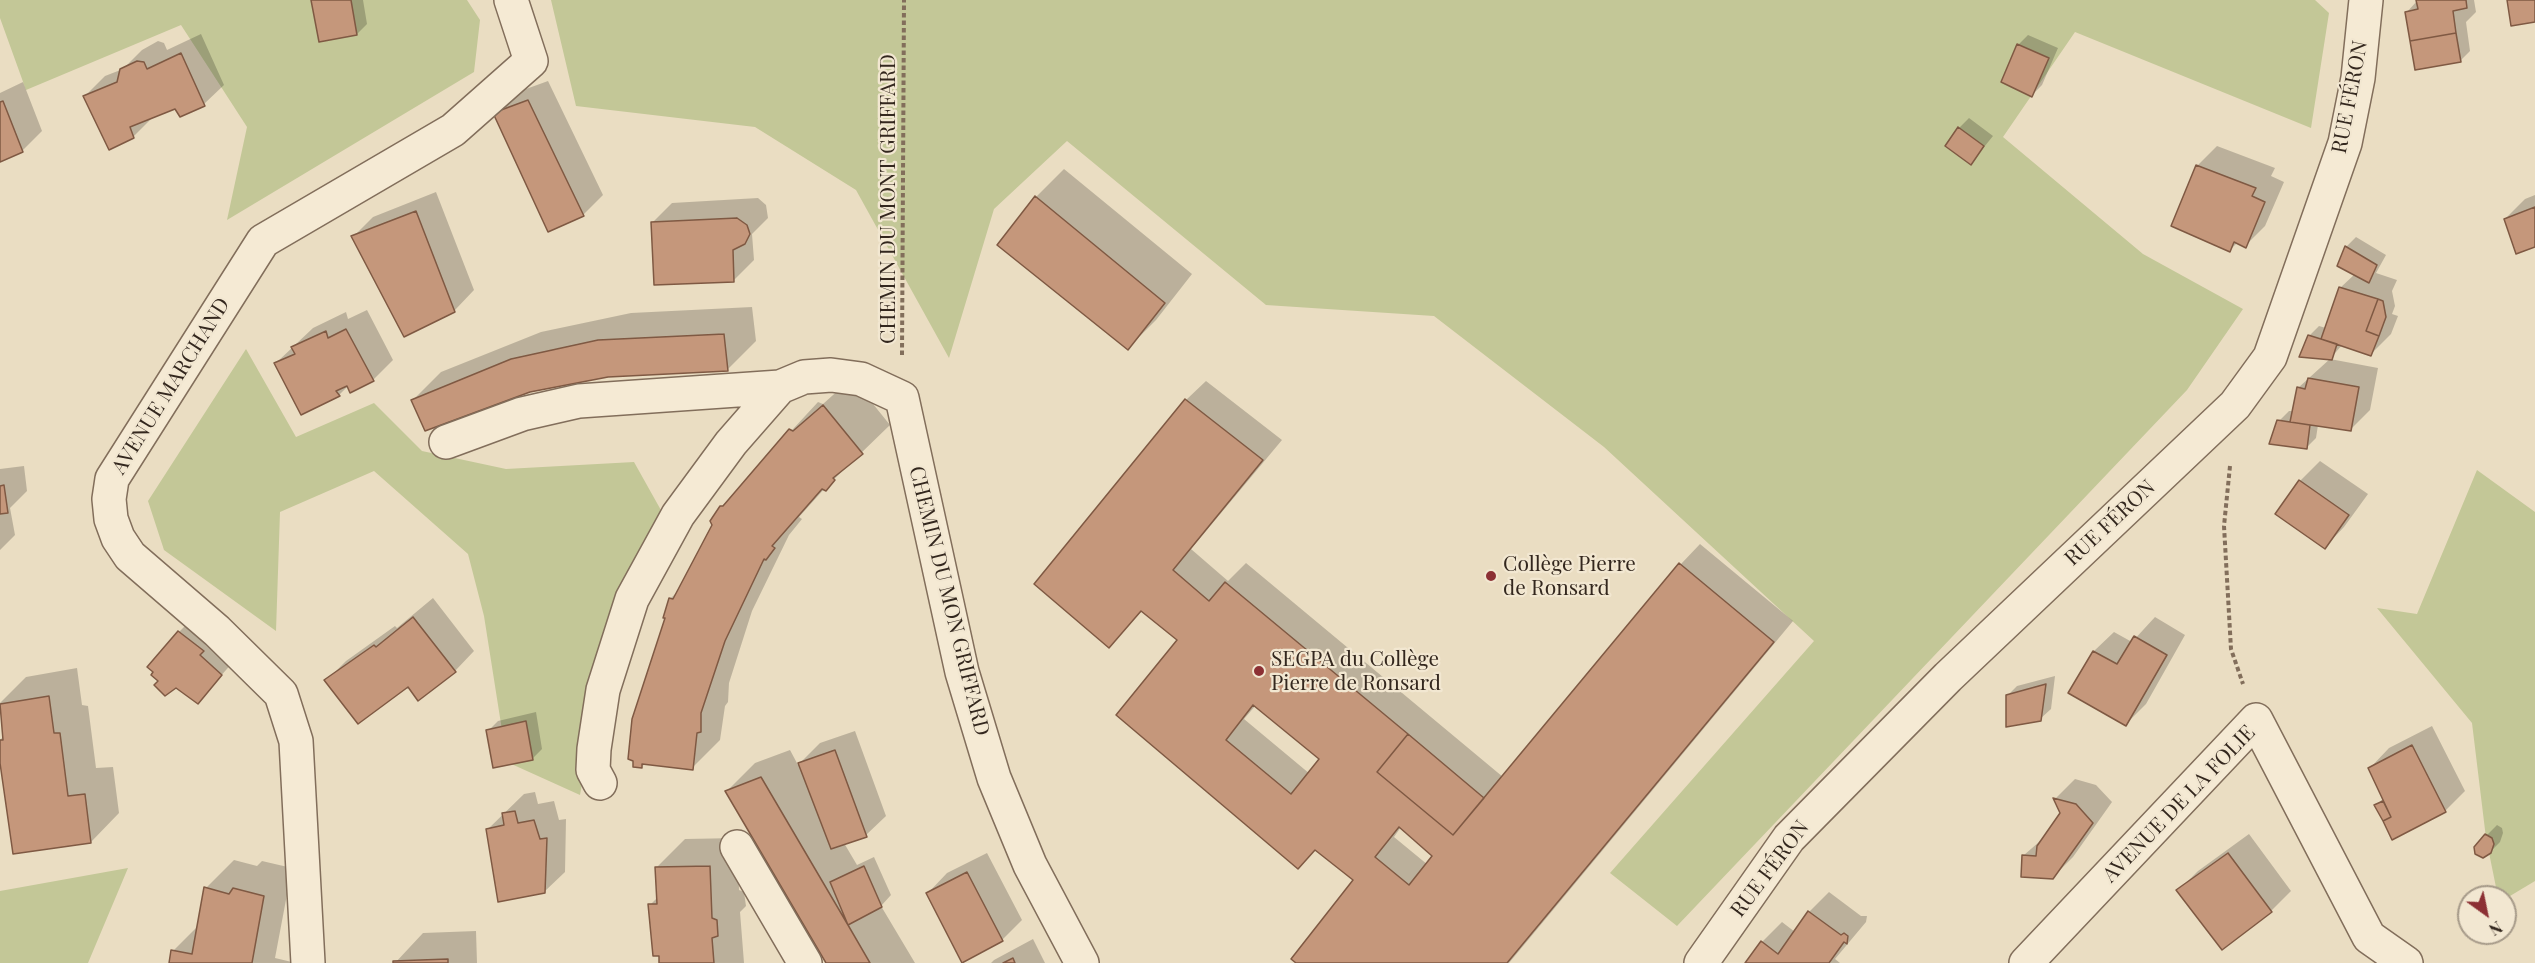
<!DOCTYPE html>
<html>
<head>
<meta charset="utf-8">
<style>
  body { margin:0 }
  #map { position:relative; width:2535px; height:963px; overflow:hidden; background:#eaddc2; font-family:"Playfair Display",serif }
  canvas { display:block }
  .north { position:absolute; left:2457px; top:885px; width:60px; height:60px; box-sizing:border-box; background:#f2e7d1; border:2px solid #a69a89; border-radius:50%; rotate:147deg; font-size:16px; font-weight:700; line-height:24px; text-align:center; color:#33271e }
  .north::after { content:''; display:block; margin:auto; width:21px; height:27px; background:#8c3034; clip-path:polygon(50% 0,100% 100%,50% 72%,0 100%) }
</style>
</head>
<body>
<div id="map">
<canvas width="2535" height="963"></canvas>
<div class="north">N</div>
</div>
<script>
const context = document.querySelector('canvas').getContext('2d');
context.lineJoin = 'round';
function fillPath(path, color) { context.fillStyle = color; context.fill(path, 'evenodd'); }
const shape = rows => new Path2D(rows.map(r => 'M' + r).join(''));
function strokePath(path, color, width, dash) { context.strokeStyle = color; context.lineWidth = width; context.lineCap = dash ? 'butt' : 'round'; context.setLineDash(dash || []); context.stroke(path); }
function label(font, color, halo, rows, align = 'center') {
  context.font = font + ' "Playfair Display",serif'; context.lineWidth = 4.5; context.setLineDash([]); context.textBaseline = 'middle'; context.strokeStyle = halo; context.fillStyle = color; for (const [text, x, y, turn = 0] of rows) {
    context.save(); context.translate(x, y); context.rotate((+turn || 0) * Math.PI / 180); context.textAlign = isNaN(turn) ? turn : align; if (halo) context.strokeText(text, 0, 0); context.fillText(text, 0, 0); context.restore();
  }
}
fillPath(shape([
  [0,0,467,0,480,20,474,72,227,220,247,127,181,25,26,90,0,18],
  [551,0,2315,0,2329,13,2311,128,2075,32,2003,137,2143,254,2243,309,2187,390,1677,926,1610,873,1814,641,1604,447,1434,316,1266,305,1067,141,994,209,949,358,856,190,755,127,576,106],
  [246,349,296,437,374,403,422,451,506,469,634,462,662,512,612,613,580,795,507,762,484,616,468,554,374,471,280,512,276,631,164,550,148,501],
  [2477,470,2535,512,2535,881,2505,899,2498,897,2486,838,2472,723,2377,608,2417,614],
  [128,868,88,963,0,963,0,891]
]), '#c3c797');
fillPath(shape([
  [313,0,363,0,367,24,357,34],
  [2418,0,2474,0,2476,12,2466,22,2470,51,2460,61,2406,13],
  [201,34,224,85,204,104,175,107,154,116,133,137,85,96,105,76,123,69,142,50,158,41,164,43,167,50],
  [2028,35,2058,48,2042,85,2032,95,2018,45],
  [548,81,603,195,584,214,549,230,495,113,515,93],
  [23,82,42,131,22,151,0,160,0,93],
  [1969,118,1993,136,1971,163,1959,128],
  [2217,146,2275,168,2271,176,2284,182,2265,226,2245,246,2238,242,2230,250,2197,166],
  [1064,169,1192,274,1156,320,1128,348,1036,197],
  [436,192,474,290,455,310,405,335,353,237,373,217],
  [2535,195,2535,245,2505,219,2525,199],
  [758,198,766,205,768,218,752,234,754,260,734,280,652,223,672,203],
  [2356,237,2386,255,2376,273,2397,280,2392,291,2395,306,2392,314,2398,316,2391,334,2371,354,2342,345,2330,359,2378,368,2370,410,2350,430,2318,425,2316,438,2306,448,2279,421,2289,411,2294,411,2298,388,2331,358,2309,336,2319,326,2326,328,2340,288,2355,274,2346,247],
  [752,307,756,341,728,369,608,375,413,400,441,372,541,332,631,313],
  [367,310,393,360,373,380,348,386,339,395,276,363,313,328,346,312,348,319],
  [852,378,890,425,825,488,799,517,802,519,789,535,752,611,729,683,728,702,725,706,720,740,692,768,645,763,642,767,635,766,670,599,680,589,721,507,818,402,823,404],
  [1206,381,1282,440,1191,549,1228,581,1246,563,1503,777,1681,564,1700,544,1793,621,1509,963,1298,963,1355,880,1316,849,1298,867,1118,715,1179,640,1143,610,1109,646,1186,400],
  [1256,705,1321,759,1310,774,1244,719],
  [1401,827,1435,856,1428,865,1394,837],
  [2320,461,2368,494,2344,527,2325,547,2300,481],
  [24,466,27,491,10,508,15,535,0,550,0,469],
  [433,598,474,651,455,671,409,685,326,681,346,661,395,626,397,628],
  [198,613,240,654,198,702,176,686,160,680,179,632],
  [2155,617,2185,635,2146,704,2126,724,2070,693,2094,651,2114,632,2132,642],
  [77,668,82,705,88,706,96,768,113,767,119,813,91,842,0,752,0,740,4,736,0,703,26,677],
  [2055,676,2051,709,2040,719,2007,696,2017,686],
  [536,712,542,749,532,759,488,731,498,721],
  [2432,726,2465,791,2445,811,2392,838,2376,805,2384,798,2370,768,2389,748],
  [855,731,886,816,866,835,844,843,857,865,874,857,891,895,881,906,915,963,828,963,727,791,755,763,790,750,798,765,820,743],
  [2075,779,2096,785,2112,802,2073,857,2053,877,2024,855,2046,836,2062,813,2055,799],
  [535,792,538,804,554,801,559,820,566,819,565,872,544,892,487,830,524,794],
  [2497,825,2502,828,2503,833,2500,842,2490,852,2487,835],
  [2249,834,2291,891,2271,911,2222,948,2178,891,2198,871],
  [738,838,739,890,744,892,746,906,740,912,744,963,661,963,650,905,658,897,657,867,685,839],
  [987,853,1022,920,1002,940,928,893,947,873],
  [234,860,257,866,262,861,292,868,275,958,296,963,171,963,173,951,199,925,206,888],
  [1829,892,1861,916,1867,916,1866,922,1835,959,1840,963,1747,963,1762,942,1782,922,1795,932,1809,912],
  [476,931,477,963,395,963,423,933],
  [1033,939,1045,963,991,963,994,960]
]), '#0003');
const building = shape([
  [311,0,351,0,357,35,319,42,311,0],
  [2416,0,2466,0,2467,8,2453,11,2456,33,2410,41,2405,12,2418,9,2416,0],
  [2507,0,2535,0,2535,22,2511,26,2507,0],
  [2456,33,2461,62,2415,70,2410,41,2456,33],
  [2017,44,2049,58,2032,97,2001,82,2017,44],
  [181,53,205,106,180,117,175,109,130,127,134,138,109,150,83,96,117,82,120,69,137,61,144,62,147,69,181,53],
  [528,100,584,216,548,232,493,113,528,100],
  [3,101,23,152,0,162,0,102,3,101],
  [1958,127,1984,146,1971,165,1945,146,1958,127],
  [2196,165,2256,188,2252,196,2265,202,2246,248,2234,242,2230,252,2171,226,2196,165],
  [1035,196,1165,303,1128,350,997,245,1035,196],
  [2535,207,2535,247,2516,254,2504,219,2535,207],
  [416,211,455,312,404,337,351,236,416,211],
  [737,218,747,225,750,234,745,244,733,250,734,282,654,285,651,222,737,218],
  [2345,246,2377,265,2369,283,2337,266,2345,246],
  [2339,287,2378,299,2366,331,2379,336,2371,356,2321,339,2339,287],
  [2378,299,2383,301,2386,317,2379,336,2366,331,2378,299],
  [346,329,374,381,350,393,347,386,336,391,340,396,301,415,274,363,295,354,291,347,326,331,328,338,346,329],
  [724,334,728,371,608,377,530,392,425,431,411,400,511,359,598,340,724,334],
  [2308,335,2337,344,2332,360,2299,357,2308,335],
  [2308,378,2359,387,2351,431,2290,422,2297,387,2305,389,2308,378],
  [1185,399,1263,460,1173,570,1209,601,1225,582,1408,734,1377,772,1453,835,1679,563,1774,642,1507,963,1296,963,1291,959,1353,880,1315,850,1298,869,1116,715,1177,640,1141,611,1109,648,1034,584,1185,399],
  [1253,705,1319,759,1291,794,1226,740,1253,705],
  [1399,827,1432,856,1409,885,1375,857,1399,827],
  [823,405,863,454,833,478,835,480,826,491,822,489,772,546,775,548,766,560,764,559,725,641,701,713,701,732,697,733,693,770,642,764,642,768,633,767,633,761,628,759,632,719,665,618,663,618,669,598,673,599,712,525,710,521,720,506,723,506,789,429,793,431,823,405],
  [2277,420,2310,425,2307,449,2269,444,2277,420],
  [2299,480,2349,515,2325,549,2275,514,2299,480],
  [4,485,8,513,0,514,0,486,4,485],
  [413,617,456,672,418,701,408,687,358,724,324,680,374,645,376,647,413,617],
  [178,631,204,651,200,655,222,675,198,704,176,688,165,696,154,685,158,681,151,675,153,672,147,667,178,631],
  [2134,636,2167,655,2126,726,2068,693,2093,651,2117,664,2134,636],
  [2046,684,2041,721,2006,727,2006,695,2046,684],
  [49,696,54,733,60,733,68,796,85,794,91,843,13,854,0,763,0,740,3,740,0,704,49,696],
  [526,721,533,760,493,768,486,730,526,721],
  [1408,734,1484,798,1453,835,1377,772,1408,734],
  [2412,745,2446,812,2392,840,2383,821,2391,817,2368,768,2412,745],
  [835,750,867,837,831,849,798,763,835,750],
  [761,777,848,925,870,963,826,963,725,791,761,777],
  [2053,798,2076,804,2093,823,2053,879,2021,877,2022,855,2036,856,2037,846,2060,813,2053,798],
  [2383,801,2391,817,2383,821,2374,805,2383,801],
  [515,811,518,823,534,820,540,839,547,838,545,893,498,902,486,829,504,825,502,813,515,811],
  [2485,834,2492,838,2494,844,2491,853,2483,858,2475,854,2474,847,2485,834],
  [2228,853,2272,912,2222,950,2176,890,2228,853],
  [710,866,712,918,717,920,718,936,712,938,714,963,659,963,659,956,653,956,648,904,657,904,655,867,710,866],
  [864,866,882,907,848,925,830,882,864,866],
  [967,872,1003,941,962,963,926,893,967,872],
  [204,887,229,894,233,888,264,896,252,963,169,963,171,950,192,954,204,887],
  [1808,911,1841,935,1844,933,1848,936,1847,944,1844,942,1829,963,1745,963,1761,941,1778,954,1808,911],
  [1013,958,1015,963,1003,963,1013,958],
  [448,959,448,963,393,963,393,961,448,959]
]);
fillPath(building, '#c5977b');
strokePath(building, '#7f5943', 1.5);
const minor = shape([
  [446,442,522,414,579,401,780,387,804,377,831,375,861,379,902,398,962,672,994,778,1030,865,1082,963],
  [600,783,593,770,594,749,603,690,632,599,678,515,731,443,780,387],
  [737,847,805,963],
  [308,963,296,741,281,694,217,631,130,556,118,538,111,519,109,499,112,479,263,241,453,130,531,61,511,0],
  [1701,963,1789,838,1948,677,2235,405,2270,357,2345,143,2358,78,2366,0],
  [2026,963,2256,720,2369,937,2406,963]
]);
strokePath(minor, '#826e5b', 36);
strokePath(shape([
  [902,355,904,0],
  [2230,466,2224,526,2231,649,2243,684]
]), '#826e5b', 4, [4.5, 3]);
strokePath(minor, '#f5ead4', 33);
for (const [x, y, r, color] of [
  [1491,576,6,"#8c3034"],
  [1259,671,6,"#8c3034"]
]) { const dot = new Path2D(); dot.arc(x, y, r, 0, 2 * Math.PI); context.fillStyle = color; context.fill(dot); strokePath(dot, '#f2e7d1', 2); }
label('21px', '#33271e', '#f2e7d1', [
  ["RUE FÉRON",2350,97,-79],
  ["CHEMIN DU MONT GRIFFARD",888,199,-90],
  ["AVENUE MARCHAND",171,386,-58],
  ["RUE FÉRON",2110,523,-43],
  ["CHEMIN DU MON GRIFFARD",949,601,76],
  ["AVENUE DE LA FOLIE",2179,804,-46],
  ["RUE FÉRON",1770,869,-53]
]);
label('21px', '#33271e', '#f2e7d1', [
  ["Collège Pierre",1503,564],
  ["de Ronsard",1503,588],
  ["SEGPA du Collège",1271,659],
  ["Pierre de Ronsard",1271,683]
], 'left');
</script>
</body>
</html>
